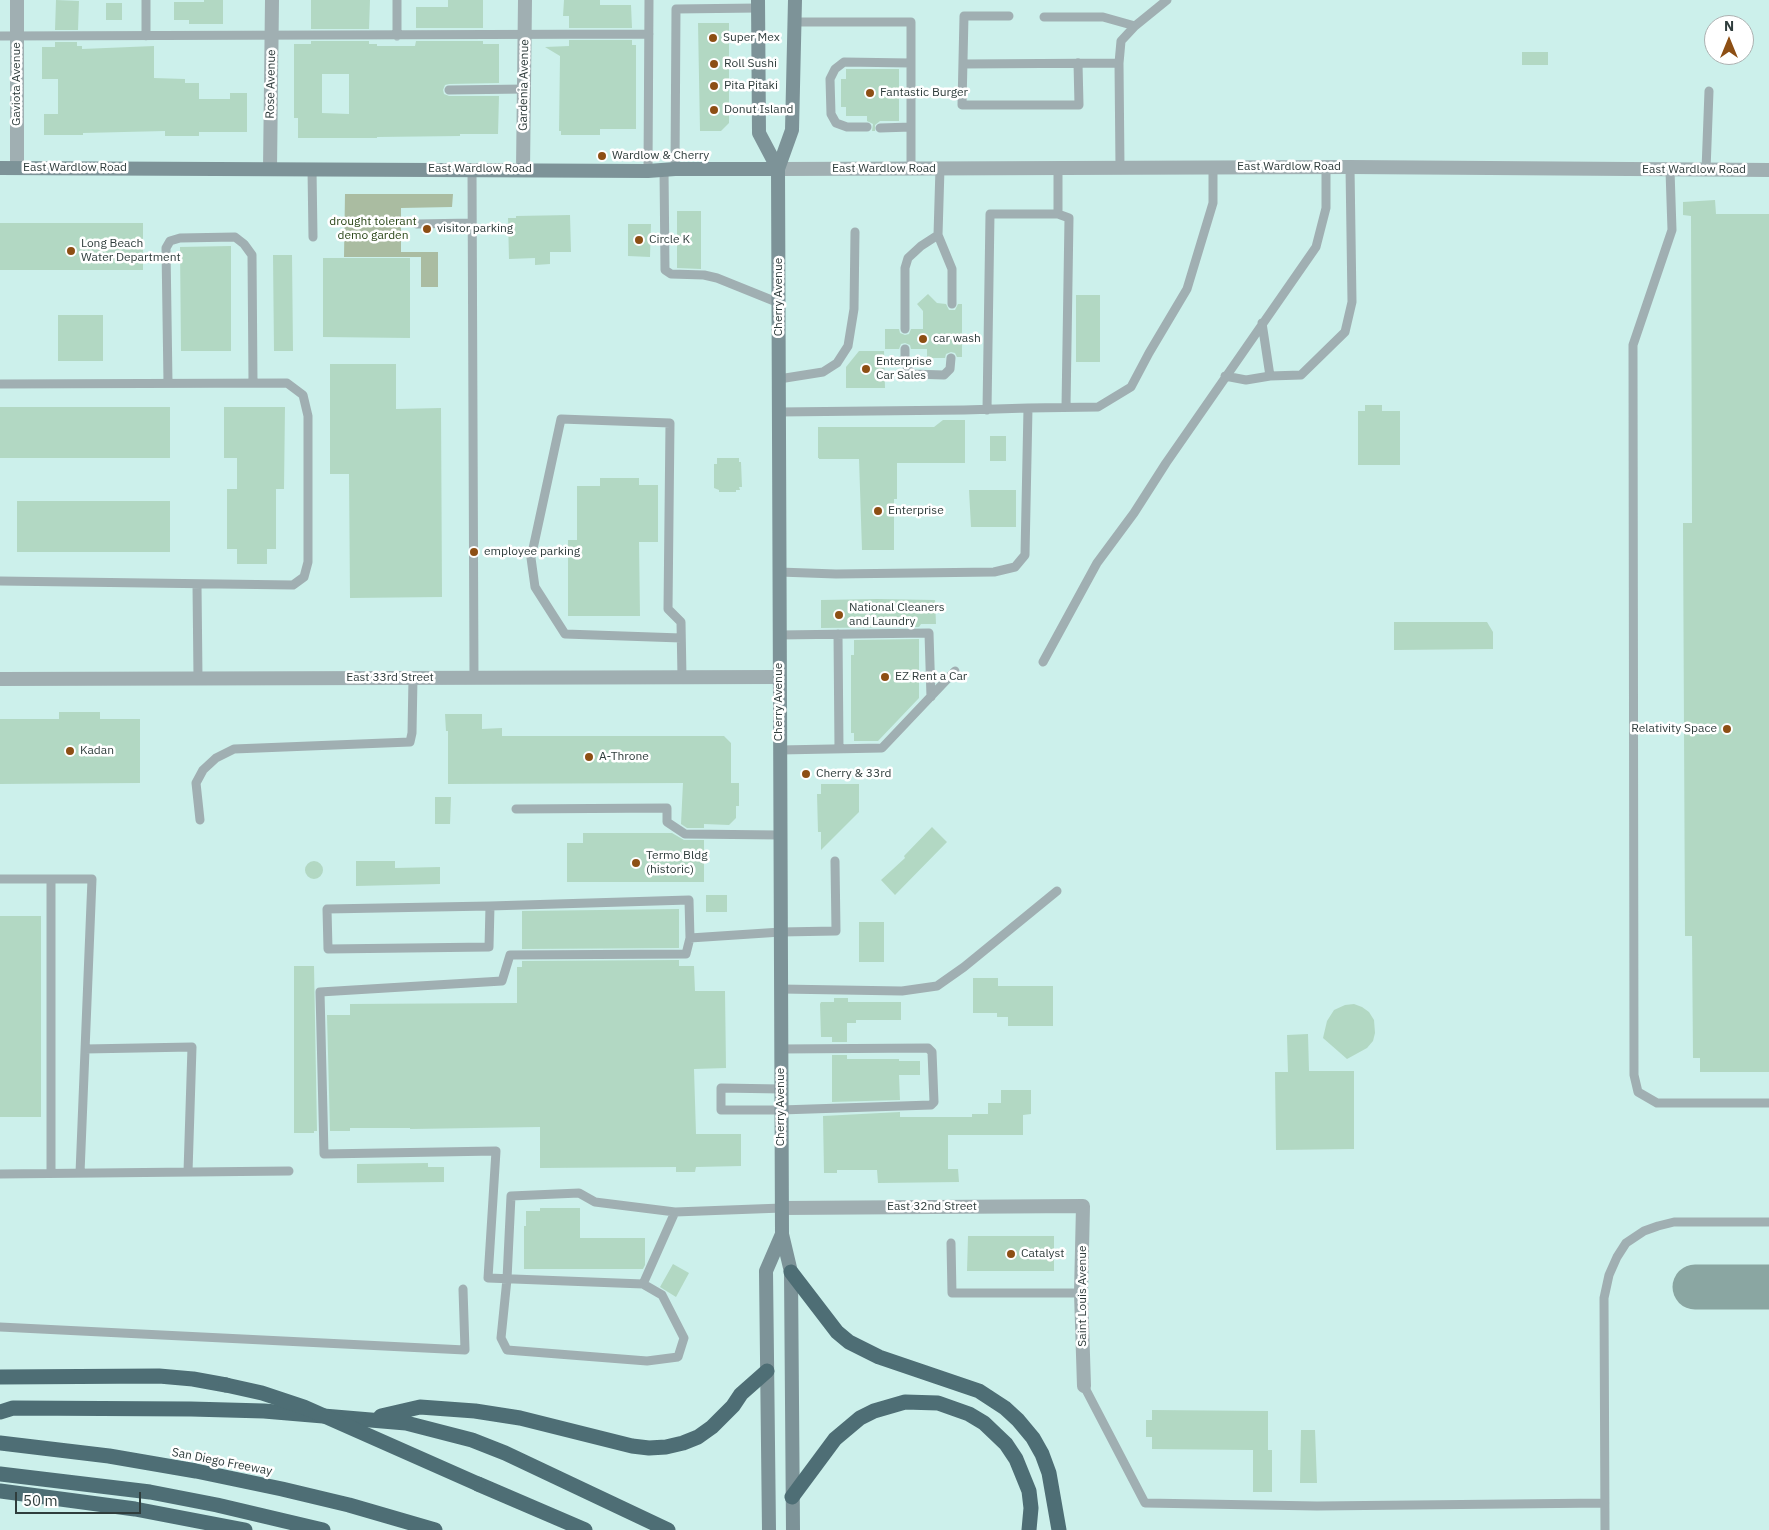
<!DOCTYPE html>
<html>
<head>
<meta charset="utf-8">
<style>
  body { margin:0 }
  #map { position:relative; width:1769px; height:1530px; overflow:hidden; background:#ccf0eb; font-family:"IBM Plex Sans",sans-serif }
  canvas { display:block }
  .north { position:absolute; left:1704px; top:15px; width:50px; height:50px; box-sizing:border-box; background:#fff; border:1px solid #acb1b1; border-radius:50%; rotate:0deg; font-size:14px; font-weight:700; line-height:20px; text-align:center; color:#2f3d3c }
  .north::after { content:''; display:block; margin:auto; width:18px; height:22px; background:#8d4f14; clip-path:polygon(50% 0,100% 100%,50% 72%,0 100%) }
  .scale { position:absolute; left:15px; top:1492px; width:126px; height:22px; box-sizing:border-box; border:2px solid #2f3d3c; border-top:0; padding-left:6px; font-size:15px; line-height:18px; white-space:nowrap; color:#2f3d3c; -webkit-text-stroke:4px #fff; paint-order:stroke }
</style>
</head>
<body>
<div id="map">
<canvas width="1769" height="1530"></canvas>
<div class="north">N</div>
<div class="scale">50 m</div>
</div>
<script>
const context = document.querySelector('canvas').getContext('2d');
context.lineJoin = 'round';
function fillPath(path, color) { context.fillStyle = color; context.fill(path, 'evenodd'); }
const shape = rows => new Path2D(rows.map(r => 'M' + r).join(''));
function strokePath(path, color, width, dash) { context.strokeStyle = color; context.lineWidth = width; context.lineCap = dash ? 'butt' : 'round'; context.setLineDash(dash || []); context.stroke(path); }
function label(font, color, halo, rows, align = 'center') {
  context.font = font + ' "IBM Plex Sans",sans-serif'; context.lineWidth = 5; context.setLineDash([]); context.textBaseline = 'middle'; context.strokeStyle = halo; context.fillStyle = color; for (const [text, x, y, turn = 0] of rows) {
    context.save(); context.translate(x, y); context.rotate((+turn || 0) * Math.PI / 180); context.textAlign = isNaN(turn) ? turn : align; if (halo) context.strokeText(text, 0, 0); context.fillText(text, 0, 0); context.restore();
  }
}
fillPath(shape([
  [345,194,453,194,452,207,401,208,401,252,438,252,438,287,421,287,421,257,344,257]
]), '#aabca1');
strokePath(shape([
  [1695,1287,1769,1287]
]), '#8aa6a2', 45);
fillPath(shape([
  [56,0,79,1,78,30,55,30],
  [204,0,223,0,223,24,189,24,189,20,174,20,174,2,204,2],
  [311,0,370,0,369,29,311,29],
  [448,0,483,0,483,28,416,28,416,7,448,7],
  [564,0,600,0,600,5,631,5,632,28,569,28,569,16,563,16],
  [106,3,122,3,122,20,106,20],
  [698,23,729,23,729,123,721,131,700,131],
  [569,40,632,40,632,45,636,45,636,129,600,129,600,135,561,135,561,131,559,131,560,56,545,47,569,46],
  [311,41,369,41,369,44,377,44,377,46,415,46,416,41,483,41,483,44,499,44,499,83,449,84,445,85,443,90,444,94,449,96,499,96,498,134,460,134,460,136,377,137,377,138,298,138,298,118,294,118,294,44,311,44],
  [322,74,349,74,349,114,322,113],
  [55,42,77,42,77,46,82,46,82,49,154,46,154,78,185,79,185,83,199,83,199,99,230,99,230,93,247,93,247,132,199,132,199,136,165,136,165,131,83,133,83,135,44,135,44,114,58,114,58,79,42,79,42,47,55,47],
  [1522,52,1548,52,1548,65,1522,65],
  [846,69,899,69,899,121,880,121,875,125,875,131,872,131,873,124,867,121,867,116,846,116,846,107,841,107,841,79,846,79],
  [1715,200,1716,214,1769,214,1769,1072,1700,1072,1700,1058,1693,1058,1692,936,1685,936,1683,523,1692,523,1691,216,1683,215,1683,202],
  [677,211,701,211,701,269,677,268],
  [570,215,571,252,550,252,550,264,535,265,535,258,509,259,508,218,516,218,516,216],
  [0,223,143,223,143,270,0,270],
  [628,224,651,224,650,257,628,256],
  [231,246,231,351,181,351,180,247],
  [273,255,292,255,293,351,274,351],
  [323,258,410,258,410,338,323,337],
  [928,294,937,303,946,304,949,310,955,310,958,304,962,304,962,357,957,357,955,353,951,352,946,354,945,358,927,358,927,349,911,349,910,345,905,343,901,344,899,349,885,349,885,329,899,329,900,333,905,335,909,334,911,329,923,329,923,311,917,304],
  [1076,295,1100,295,1100,362,1076,362],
  [58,315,103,315,103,361,58,361],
  [859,351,884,351,885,388,846,388,846,367],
  [330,364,396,364,396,409,441,408,442,597,350,598,349,474,330,474],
  [1365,405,1382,405,1382,411,1400,411,1400,465,1358,465,1358,411,1365,411],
  [0,407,170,407,170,458,0,458],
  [224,407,285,407,284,489,276,489,276,549,267,549,267,564,237,564,237,549,227,549,227,489,237,489,237,458,224,458],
  [943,420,965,420,965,463,897,463,897,499,894,499,894,550,862,550,859,459,819,459,819,458,818,458,818,427,934,427],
  [990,436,1006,436,1006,461,990,461],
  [717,458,739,458,739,462,741,462,742,487,739,487,740,490,736,490,736,492,719,492,719,490,714,488,714,464,717,464],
  [600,478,639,478,639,485,658,485,658,542,639,542,640,616,568,616,568,540,577,540,577,486,600,486],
  [969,490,1016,490,1016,527,971,527],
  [17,501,170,501,170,552,17,552],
  [877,599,935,600,936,624,921,624,919,627,821,628,821,600],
  [1394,622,1487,622,1493,632,1493,649,1394,650],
  [919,639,919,698,878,741,854,741,854,733,851,733,851,655,854,655,854,640],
  [59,712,100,712,100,719,140,719,140,783,0,784,0,719,59,719],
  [445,714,482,714,482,729,502,728,502,736,724,736,731,743,731,783,739,783,739,806,736,806,736,818,729,825,704,824,704,828,687,828,681,824,683,783,448,784,448,731,446,731],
  [821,784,859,784,859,812,821,850,821,832,818,832,817,794,821,794],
  [435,797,451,797,450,824,435,824],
  [932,827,947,842,895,895,881,880,905,858,904,856],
  [583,833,672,833,684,840,704,840,704,882,567,882,567,843,583,843],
  [356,861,395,861,395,868,440,867,440,884,356,886],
  '305 870a9 9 0 1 1 18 0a9 9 0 1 1-18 0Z',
  [706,895,727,895,727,912,706,912],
  [679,909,679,948,522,949,522,911],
  [0,916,41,916,41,1117,0,1117],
  [859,922,884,922,884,962,859,962],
  [679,960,679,966,694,966,695,991,725,991,726,1068,694,1069,696,1134,741,1134,741,1166,696,1167,695,1172,676,1172,676,1167,540,1168,540,1127,410,1129,410,1128,350,1128,350,1131,330,1131,327,1015,350,1015,350,1004,517,1003,517,967,522,967,522,961],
  [294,966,314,966,317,1131,314,1131,314,1133,294,1133],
  [973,978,998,978,998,986,1053,986,1053,1026,1008,1026,1008,1017,997,1017,997,1013,973,1013],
  [834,998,848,998,848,1002,901,1002,901,1020,856,1020,856,1023,847,1023,847,1042,832,1042,832,1037,821,1037,820,1004,821,1002,834,1002],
  [1354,1004,1362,1007,1369,1012,1374,1020,1375,1033,1373,1041,1367,1048,1347,1059,1323,1038,1327,1021,1334,1010,1345,1005],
  [1308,1034,1309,1071,1354,1071,1354,1149,1276,1150,1275,1072,1288,1072,1287,1035],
  [832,1055,847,1055,847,1059,899,1059,899,1061,920,1061,920,1075,899,1075,900,1100,832,1102],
  [1001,1090,1031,1090,1031,1114,1023,1115,1023,1135,948,1135,948,1169,958,1169,959,1182,878,1183,877,1170,837,1170,837,1173,824,1173,823,1116,900,1112,900,1117,972,1117,972,1114,988,1114,988,1103,1001,1103],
  [428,1163,428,1167,444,1167,444,1182,357,1183,357,1164],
  [540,1208,580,1208,580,1238,645,1238,645,1265,643,1269,524,1269,524,1226,526,1226,526,1211,540,1211],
  [968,1236,1054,1236,1054,1271,967,1271],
  [673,1264,689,1273,676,1297,660,1287],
  [1152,1410,1268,1411,1268,1450,1272,1450,1272,1492,1253,1492,1253,1450,1152,1449,1152,1437,1146,1437,1146,1420,1152,1420],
  [1301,1430,1315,1430,1317,1483,1300,1483]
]), '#b2d8c3');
strokePath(shape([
  [146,0,146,36],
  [1009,16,964,16,962,105,1079,105,1078,63],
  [1044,17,1103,17,1135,26],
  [794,22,911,22,911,169],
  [0,36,649,34],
  [397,36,397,0],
  [963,64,1119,63],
  [449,90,525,89],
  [867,127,847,127,836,123,831,114,830,79,835,69,844,62,910,63],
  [880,128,911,127],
  [1120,168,1119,63,1121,41,1135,26,1167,0],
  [312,169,313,237],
  [472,169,474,678],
  [664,169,665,270,671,274,704,275,717,278,779,303],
  [675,169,676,9,758,8],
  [1058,169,1058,214],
  [1670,170,1672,230,1633,345,1634,1075,1638,1092,1657,1103,1769,1103],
  [1706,170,1709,91],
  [648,171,649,0],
  [417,224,472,223],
  [938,235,940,168],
  [1262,323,1270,376],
  [905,329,905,268,908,258,921,246,938,235,952,269,952,304],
  [905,349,905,363,911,374,944,375,950,369,951,358],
  [1225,376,1246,380,1270,376,1301,375,1345,332,1352,302,1350,167],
  [779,379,823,372,837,363,848,346,854,309,855,232],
  [168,383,166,248,170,241,180,238,235,237,244,244,252,255,253,382],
  [0,384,287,383,303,395,308,416,308,562,304,577,293,585,0,581],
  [1028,408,1098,407,1131,387,1149,353,1187,289,1213,203,1213,168],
  [987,410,990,214,1058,214,1069,218,1066,407],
  [779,412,964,410,1028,408,1025,555,1015,567,994,572,836,574,779,572],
  [197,585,198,678],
  [838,634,839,749],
  [779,635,929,633,931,697],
  [681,638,565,634,535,587,531,558,561,419,670,423,668,609,681,622,682,677],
  [1043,662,1097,563,1134,513,1166,463,1316,247,1326,208,1326,167],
  [780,750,882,748,955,671],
  [516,809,667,808,667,822,685,834,780,835],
  [200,820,196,783,203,770,216,758,234,749,410,742,412,733,413,678],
  [0,879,51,879,51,1173],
  [51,879,92,879,80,1173],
  [490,906,489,947,328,949,327,909,490,906,689,900,690,938,781,932,836,931,835,861],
  [781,989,902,991,937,986,964,967,1057,891],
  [85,1049,192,1047,188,1172],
  [781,1049,928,1048,932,1052,934,1102,931,1105,781,1110,721,1110,721,1088,781,1089],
  [0,1174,289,1171],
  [675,1212,643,1284,488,1278,496,1151,324,1154,320,992,502,981,510,955,686,954,690,938],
  [951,1243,952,1293,1081,1293],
  [643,1284,662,1295,684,1338,678,1357,647,1361,507,1350,501,1338,507,1279,511,1196,579,1193,595,1202,675,1212,782,1208],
  [0,1327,465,1350,463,1289],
  [1084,1386,1145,1503,1317,1506,1605,1503],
  [1605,1530,1604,1298,1609,1275,1617,1257,1626,1243,1644,1231,1658,1226,1674,1222,1769,1222]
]), '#a0afb2', 9);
strokePath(shape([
  [17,0,17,168],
  [270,169,272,0],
  [523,169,525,0],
  [778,169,1350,167,1769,170],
  [0,679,779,677],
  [782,1208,1083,1206,1081,1293,1084,1386]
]), '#a0afb2', 14);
strokePath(shape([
  [758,0,759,133,778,169],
  [0,168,648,171,675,169,778,169],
  [769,1530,766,1271,782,1234],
  [793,1530,791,1272,782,1234,778,169,792,130,795,0]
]), '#7d9398', 14);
strokePath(shape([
  [791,1272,837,1332,849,1342,879,1357,979,1391,1005,1408,1018,1420,1033,1438,1042,1454,1049,1473,1059,1530],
  [0,1377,159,1376,193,1379,226,1385],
  [0,1412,13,1408,191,1409,264,1411,406,1423,472,1440,505,1453,668,1530],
  [381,1416,420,1407,475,1411,520,1418,632,1446,649,1448,666,1447,683,1443,698,1437,712,1427,733,1406,741,1394,767,1371],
  [0,1443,109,1456,196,1471,282,1489,349,1505,435,1530],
  [0,1474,150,1492,217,1505,323,1530],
  [478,1484,585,1530],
  [0,1491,135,1509,245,1530],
  [792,1497,835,1439,860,1418,874,1411,905,1402,938,1403,969,1414,984,1423,1006,1444,1016,1459,1029,1491,1031,1508,1029,1530]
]), '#4e6e75', 15);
strokePath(shape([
  [226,1385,262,1393,304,1407,478,1484]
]), '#4e6e75', 15);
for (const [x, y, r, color] of [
  [713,38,5,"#8d4f14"],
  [714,64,5,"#8d4f14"],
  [714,86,5,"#8d4f14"],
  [870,93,5,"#8d4f14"],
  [714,110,5,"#8d4f14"],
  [602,156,5,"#8d4f14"],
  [427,229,5,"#8d4f14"],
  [639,240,5,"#8d4f14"],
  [71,251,5,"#8d4f14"],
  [923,339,5,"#8d4f14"],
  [866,369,5,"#8d4f14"],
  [878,511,5,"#8d4f14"],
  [474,552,5,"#8d4f14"],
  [839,615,5,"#8d4f14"],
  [885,677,5,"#8d4f14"],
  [1727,729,5,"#8d4f14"],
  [70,751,5,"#8d4f14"],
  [589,757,5,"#8d4f14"],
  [806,774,5,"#8d4f14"],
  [636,863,5,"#8d4f14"],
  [1011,1254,5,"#8d4f14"]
]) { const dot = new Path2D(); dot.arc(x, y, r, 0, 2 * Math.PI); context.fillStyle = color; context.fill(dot); strokePath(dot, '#fff', 2); }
label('12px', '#2f3d3c', '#fff', [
  ["Super Mex",723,38],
  ["Roll Sushi",724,64],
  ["Pita Pitaki",724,86],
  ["Fantastic Burger",880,93],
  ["Donut Island",724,110],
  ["Wardlow & Cherry",612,156],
  ["visitor parking",437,229],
  ["Circle K",649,240],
  ["Long Beach",81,244],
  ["Water Department",81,258],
  ["car wash",933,339],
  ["Enterprise",876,362],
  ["Car Sales",876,376],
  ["Enterprise",888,511],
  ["employee parking",484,552],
  ["National Cleaners",849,608],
  ["and Laundry",849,622],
  ["EZ Rent a Car",895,677],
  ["Relativity Space",1717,729,"right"],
  ["Kadan",80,751],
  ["A-Throne",599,757],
  ["Cherry & 33rd",816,774],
  ["Termo Bldg",646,856],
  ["(historic)",646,870],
  ["Catalyst",1021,1254]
], 'left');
label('12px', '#2f3d3c', '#fff', [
  ["Gaviota Avenue",17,84,-90],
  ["Rose Avenue",271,84,-89],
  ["Gardenia Avenue",524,85,-89],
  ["East Wardlow Road",1289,167],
  ["East Wardlow Road",75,168],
  ["East Wardlow Road",480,169],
  ["East Wardlow Road",884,169],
  ["East Wardlow Road",1694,170],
  ["Cherry Avenue",779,297,-90],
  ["East 33rd Street",390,678],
  ["Cherry Avenue",779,702,-90],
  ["Cherry Avenue",781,1107,-90],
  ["East 32nd Street",932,1207],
  ["Saint Louis Avenue",1083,1296,-90],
  ["San Diego Freeway",222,1462,11]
]);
label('12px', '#2b4719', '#fff', [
  ["drought tolerant",373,222],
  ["demo garden",373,236]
]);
</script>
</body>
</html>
